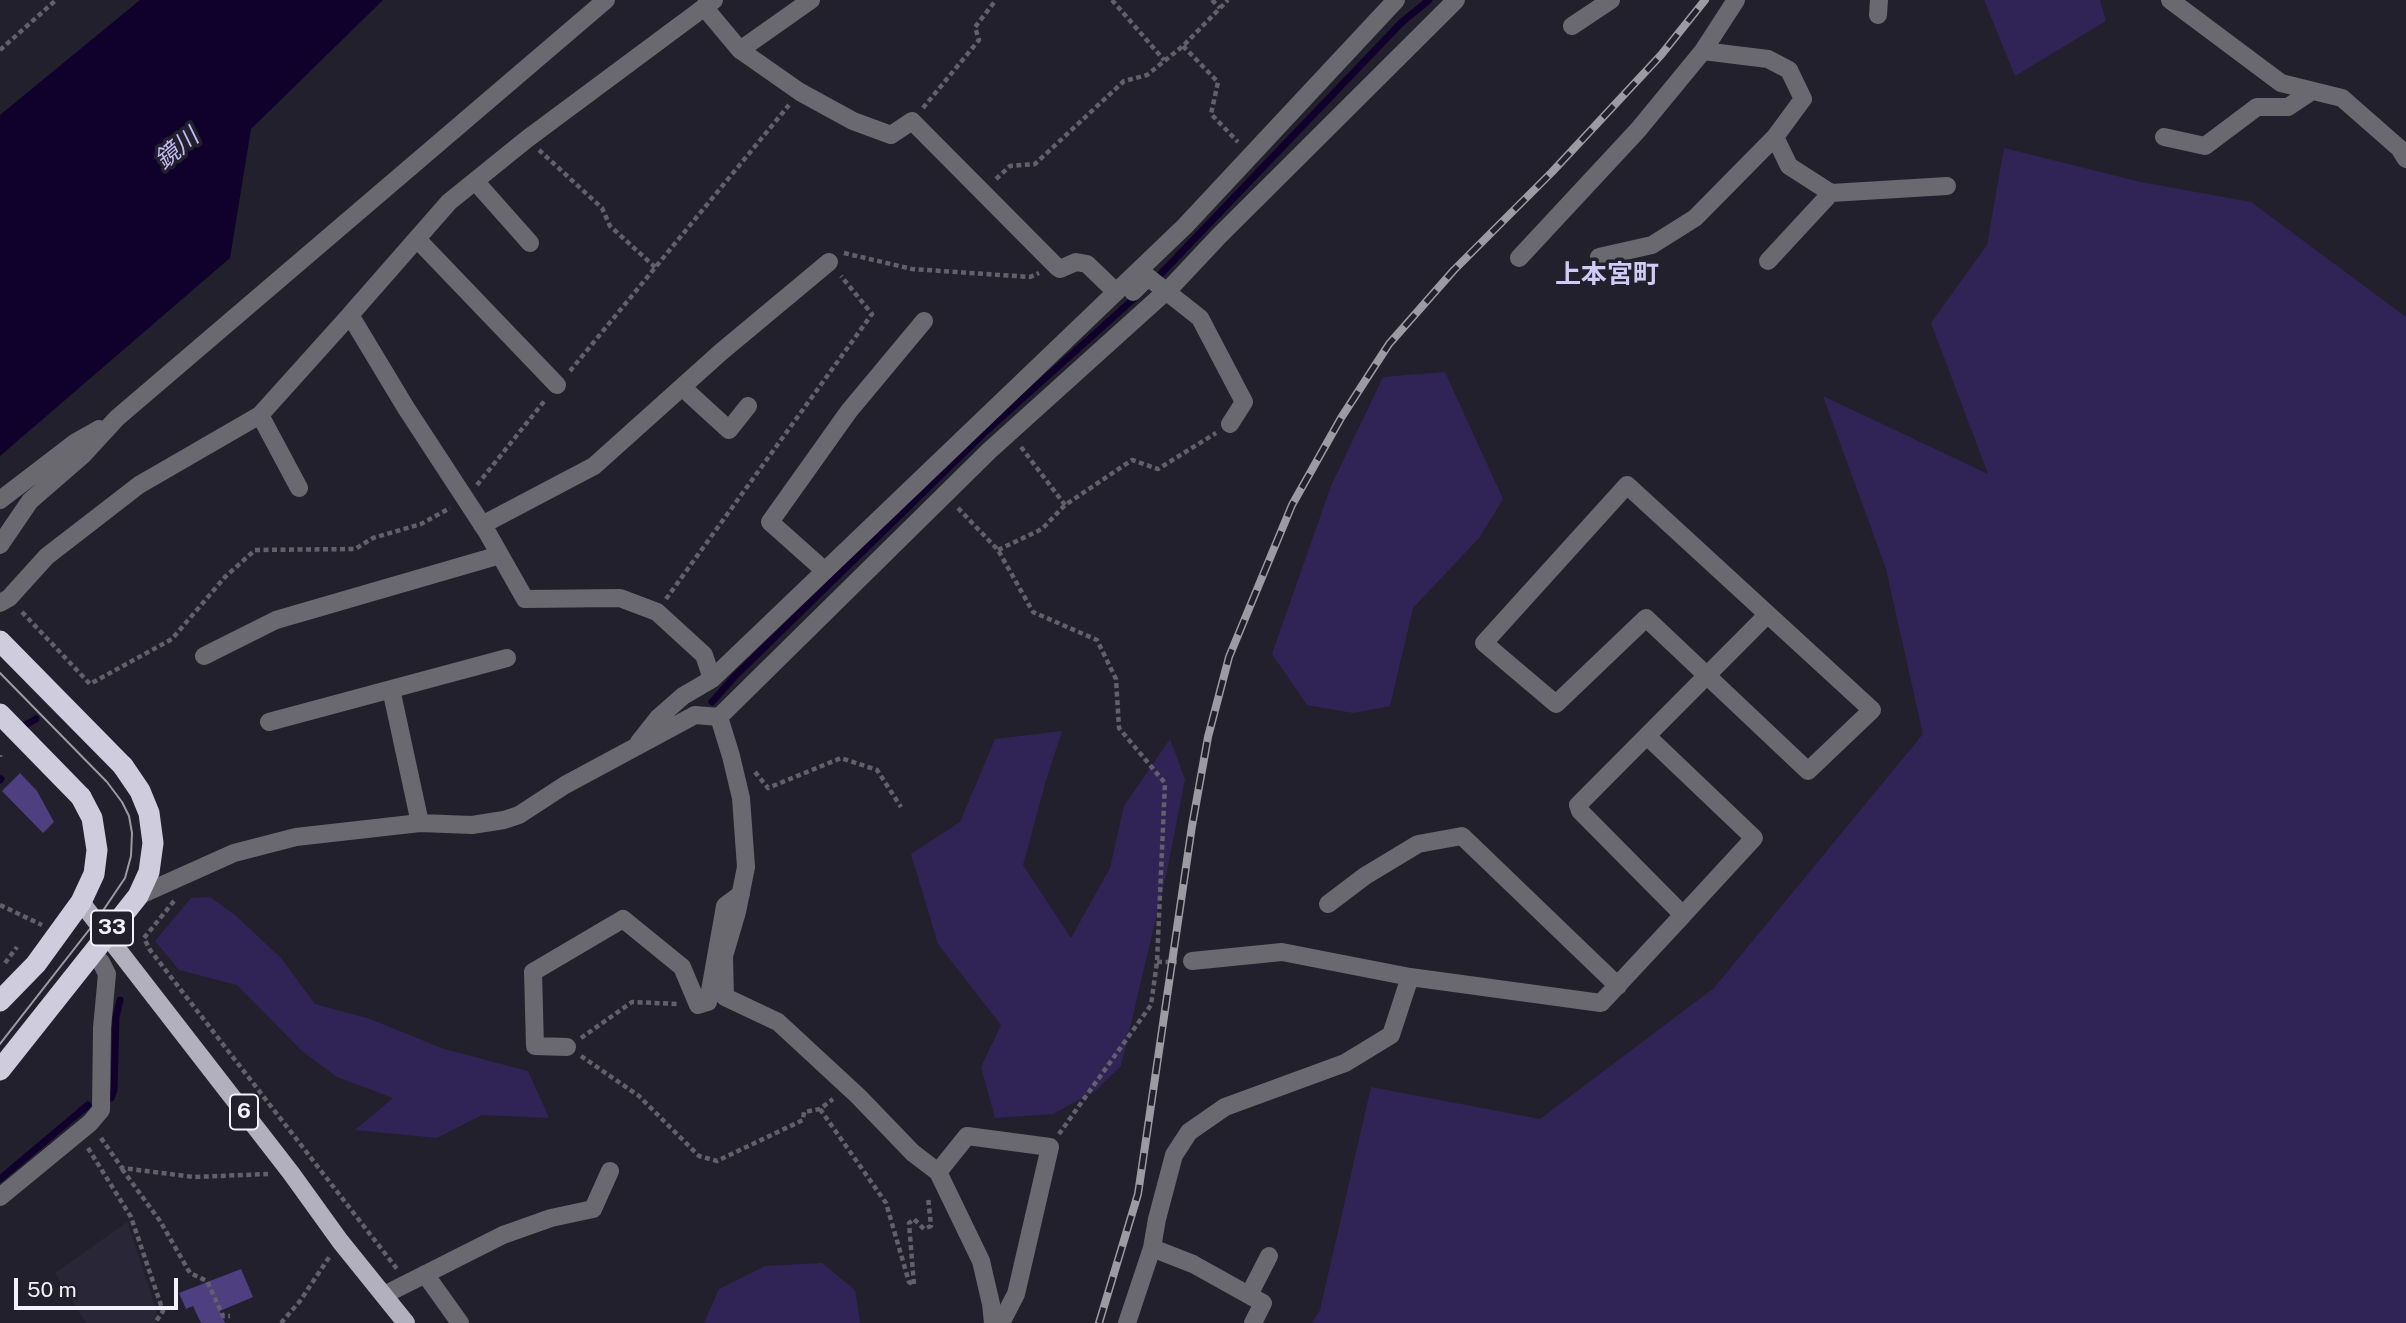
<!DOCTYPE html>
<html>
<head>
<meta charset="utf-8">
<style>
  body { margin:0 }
  #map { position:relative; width:2406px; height:1323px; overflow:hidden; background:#22202c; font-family:"Public Sans",sans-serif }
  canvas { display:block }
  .scale { position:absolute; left:14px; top:1278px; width:164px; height:32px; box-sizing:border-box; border:4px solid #f3f2fa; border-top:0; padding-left:9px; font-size:21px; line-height:24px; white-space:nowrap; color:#f3f2fa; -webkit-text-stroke:5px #22202c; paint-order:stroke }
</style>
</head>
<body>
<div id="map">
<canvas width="2406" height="1323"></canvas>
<div class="scale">50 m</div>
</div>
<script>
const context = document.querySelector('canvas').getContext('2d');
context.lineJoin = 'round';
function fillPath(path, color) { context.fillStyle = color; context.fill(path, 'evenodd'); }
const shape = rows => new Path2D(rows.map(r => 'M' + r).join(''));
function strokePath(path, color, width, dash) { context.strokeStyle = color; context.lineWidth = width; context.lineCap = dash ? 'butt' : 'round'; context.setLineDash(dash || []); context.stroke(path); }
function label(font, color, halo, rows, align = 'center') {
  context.font = font + ' "Public Sans","Noto Sans JP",sans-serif'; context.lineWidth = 7; context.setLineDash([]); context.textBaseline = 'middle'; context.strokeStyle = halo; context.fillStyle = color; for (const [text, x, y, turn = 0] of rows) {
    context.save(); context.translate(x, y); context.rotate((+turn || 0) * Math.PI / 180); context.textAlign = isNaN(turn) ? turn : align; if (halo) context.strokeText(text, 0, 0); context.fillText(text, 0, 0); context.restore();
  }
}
fillPath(shape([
  [127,1222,157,1312,156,1323,86,1323,55,1273]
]), '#292638');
fillPath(shape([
  [1984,0,2100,0,2106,21,2015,76],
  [2004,148,2141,182,2251,202,2406,317,2406,1323,1312,1323,1320,1310,1371,1087,1540,1119,1714,988,1923,734,1886,569,1823,396,1988,474,1931,323,1987,245],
  [1445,372,1503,499,1479,538,1413,608,1390,706,1353,713,1307,705,1272,654,1331,486,1383,377],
  [1062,731,1045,784,1023,865,1071,938,1110,868,1124,806,1170,739,1185,779,1167,871,1121,1066,1095,1091,1053,1114,995,1118,981,1067,1001,1025,938,944,911,854,960,822,995,739],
  [210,897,235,915,281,958,315,1004,370,1019,444,1049,528,1071,549,1118,482,1115,437,1138,355,1130,393,1098,337,1077,302,1051,237,985,179,970,155,941,191,898],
  [822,1263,855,1290,860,1323,704,1323,719,1289,765,1266]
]), '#302456');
fillPath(shape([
  [140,0,383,0,251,129,230,258,0,456,0,115]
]), '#0f002c');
strokePath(shape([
  [1155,280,1402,22,1429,0],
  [712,702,735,676,984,433,1138,295],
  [18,729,36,719],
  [0,780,1,779],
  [111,1098,114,1090,116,1017,120,1000],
  [0,1179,88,1105]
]), '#0f002c', 7);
fillPath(shape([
  [20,773,37,791,54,822,43,833,2,791],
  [241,1269,253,1297,220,1311,225,1323,201,1323,193,1306,186,1309,179,1293]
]), '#4e3f81');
strokePath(shape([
  [1112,0,1164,60],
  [1212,0,1220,8],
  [1183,46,1218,82,1211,114,1238,142],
  [0,50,56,0],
  [923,108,979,40,975,27,996,0],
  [539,150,602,208,610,226,656,268],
  [996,179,1010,166,1035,164,1124,81,1147,75,1183,46,1228,0],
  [844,253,912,269,1030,277,1039,273],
  [570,371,789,105],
  [1021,447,1065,505],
  [477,485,546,399],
  [958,508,998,550,1033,612,1097,640,1116,679,1119,728,1165,783,1157,962,1151,1005,1059,1134],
  [998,550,1042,529,1065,505,1132,460,1158,469,1216,433],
  [666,599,872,314,841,276],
  [22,612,90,684,172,639,225,577,255,550,355,549,373,538,421,524,450,508],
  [0,755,0,757],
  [755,772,768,788,841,758,877,770,901,807],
  [174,901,144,938,150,950,397,1269],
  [0,905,42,925],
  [1157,962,1177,962],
  [5,963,17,947],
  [581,1038,632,1002,679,1004],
  [581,1056,639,1096,699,1156,717,1161,803,1120,804,1112,820,1109,833,1099],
  [820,1109,886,1203,909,1282,914,1285,909,1223,914,1219,924,1229,931,1226,928,1197],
  [101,1138,122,1168,194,1177,268,1174],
  [88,1148,131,1217,163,1311,155,1323],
  [122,1169,160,1221,190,1273,207,1281,223,1316,230,1316],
  [281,1323,300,1301,330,1256]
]), '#62606b', 4.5, [5, 3.5]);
strokePath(shape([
  [2170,0,2281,83,2342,98,2399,148,2406,159],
  [704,7,740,50,800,92,853,121,891,135,912,121,1057,267,1060,269,1076,262,1087,264,1116,292],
  [1878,15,1879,0],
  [1572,26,1611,0],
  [740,50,811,0],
  [1703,51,1768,59,1789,70,1803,99,1775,137,1789,166,1831,193,1947,186],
  [2164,137,2205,146,2257,107,2288,107,2312,91],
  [475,181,530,243],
  [417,239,557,385],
  [1599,257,1652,245,1695,218,1775,137],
  [1519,258,1638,130,1703,51,1736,0],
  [1768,261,1831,193],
  [1133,292,1148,277,1200,318,1244,402,1230,424],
  [682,387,729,430,748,406],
  [1627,485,1872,710,1808,771,1646,618,1556,704,1484,643,1627,485],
  [299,488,260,415,350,315],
  [0,500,76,442,99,429],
  [482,525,594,466,721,352,829,262],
  [0,545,30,501,83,455,117,418,606,0],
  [825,571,770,522,849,411,924,321],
  [0,603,9,598,47,556,139,485,260,415],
  [204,656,276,620,500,555],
  [712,679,704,655,657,612,620,598,525,599,487,532,406,408,350,315,449,202,527,139,714,0],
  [391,689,420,823],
  [719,717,731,756,741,798,746,867,737,912,724,956,725,997,778,1022,858,1096,913,1153,938,1172,981,1261,991,1304,993,1323],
  [269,722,507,658],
  [1647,736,1754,838,1683,915],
  [639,742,658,718,683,696,712,679,1185,226,1396,0],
  [138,896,234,853,296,837,420,823,472,825,504,820,519,815,565,785,695,715,719,717,989,451,1173,285,1219,236,1456,0],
  [1328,904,1365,876,1418,844,1462,836,1618,986],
  [1192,961,1282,952,1410,977],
  [567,1047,535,1046,533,972,623,919,682,967,698,1005,708,1002,725,906,741,894],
  [938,1172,967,1136,1050,1147,1016,1294,1001,1323],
  [0,1197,90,1123,101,1110,102,1028,107,974,101,962,93,954],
  [1152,1248,1193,1264,1263,1303,1253,1323],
  [425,1274,460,1323],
  [384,1295,503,1235,551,1218,593,1209,610,1171],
  [1249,1295,1269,1256],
  [1127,1323,1152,1248,1157,1219,1174,1155,1189,1132,1225,1107,1345,1063,1391,1035,1410,977,1601,1003,1683,915,1580,811,1578,805,1767,615]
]), '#69696f', 18);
strokePath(shape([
  [81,902,291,1173,340,1241,406,1323]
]), '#b2b0be', 18);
strokePath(shape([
  [0,1001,36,964,81,902,94,874,97,850,92,818,81,797],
  [0,1070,138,896,149,872,153,843,149,813,140,791,123,766]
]), '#cfcddd', 21);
strokePath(shape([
  [0,673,107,782,122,802,129,816,132,833,131,856,125,878,96,921,0,1044]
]), '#9c9ba4', 2);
const rail = shape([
  [1099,1323,1138,1194,1192,826,1208,737,1229,657,1292,505,1341,418,1389,344,1454,270,1552,172,1661,55,1705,0]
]);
strokePath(rail, '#9c9ba4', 8);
strokePath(rail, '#22202c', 5, [16]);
strokePath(shape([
  [0,641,123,766],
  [0,714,81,797]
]), '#cfcddd', 21);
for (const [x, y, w] of [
  [112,928,42],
  [244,1112,28]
]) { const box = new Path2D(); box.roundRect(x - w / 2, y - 17.5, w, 35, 5); context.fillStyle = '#22202c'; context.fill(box); strokePath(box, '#f3f2fa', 2); }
label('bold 21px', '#f3f2fa', null, [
  ["33",112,928],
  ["6",244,1112]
]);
label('italic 24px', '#c3baf5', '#22202c', [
  ["鏡川",177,149,-40]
]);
label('bold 26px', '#d0cbf6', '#22202c', [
  ["上本宮町",1607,275]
]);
</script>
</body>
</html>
